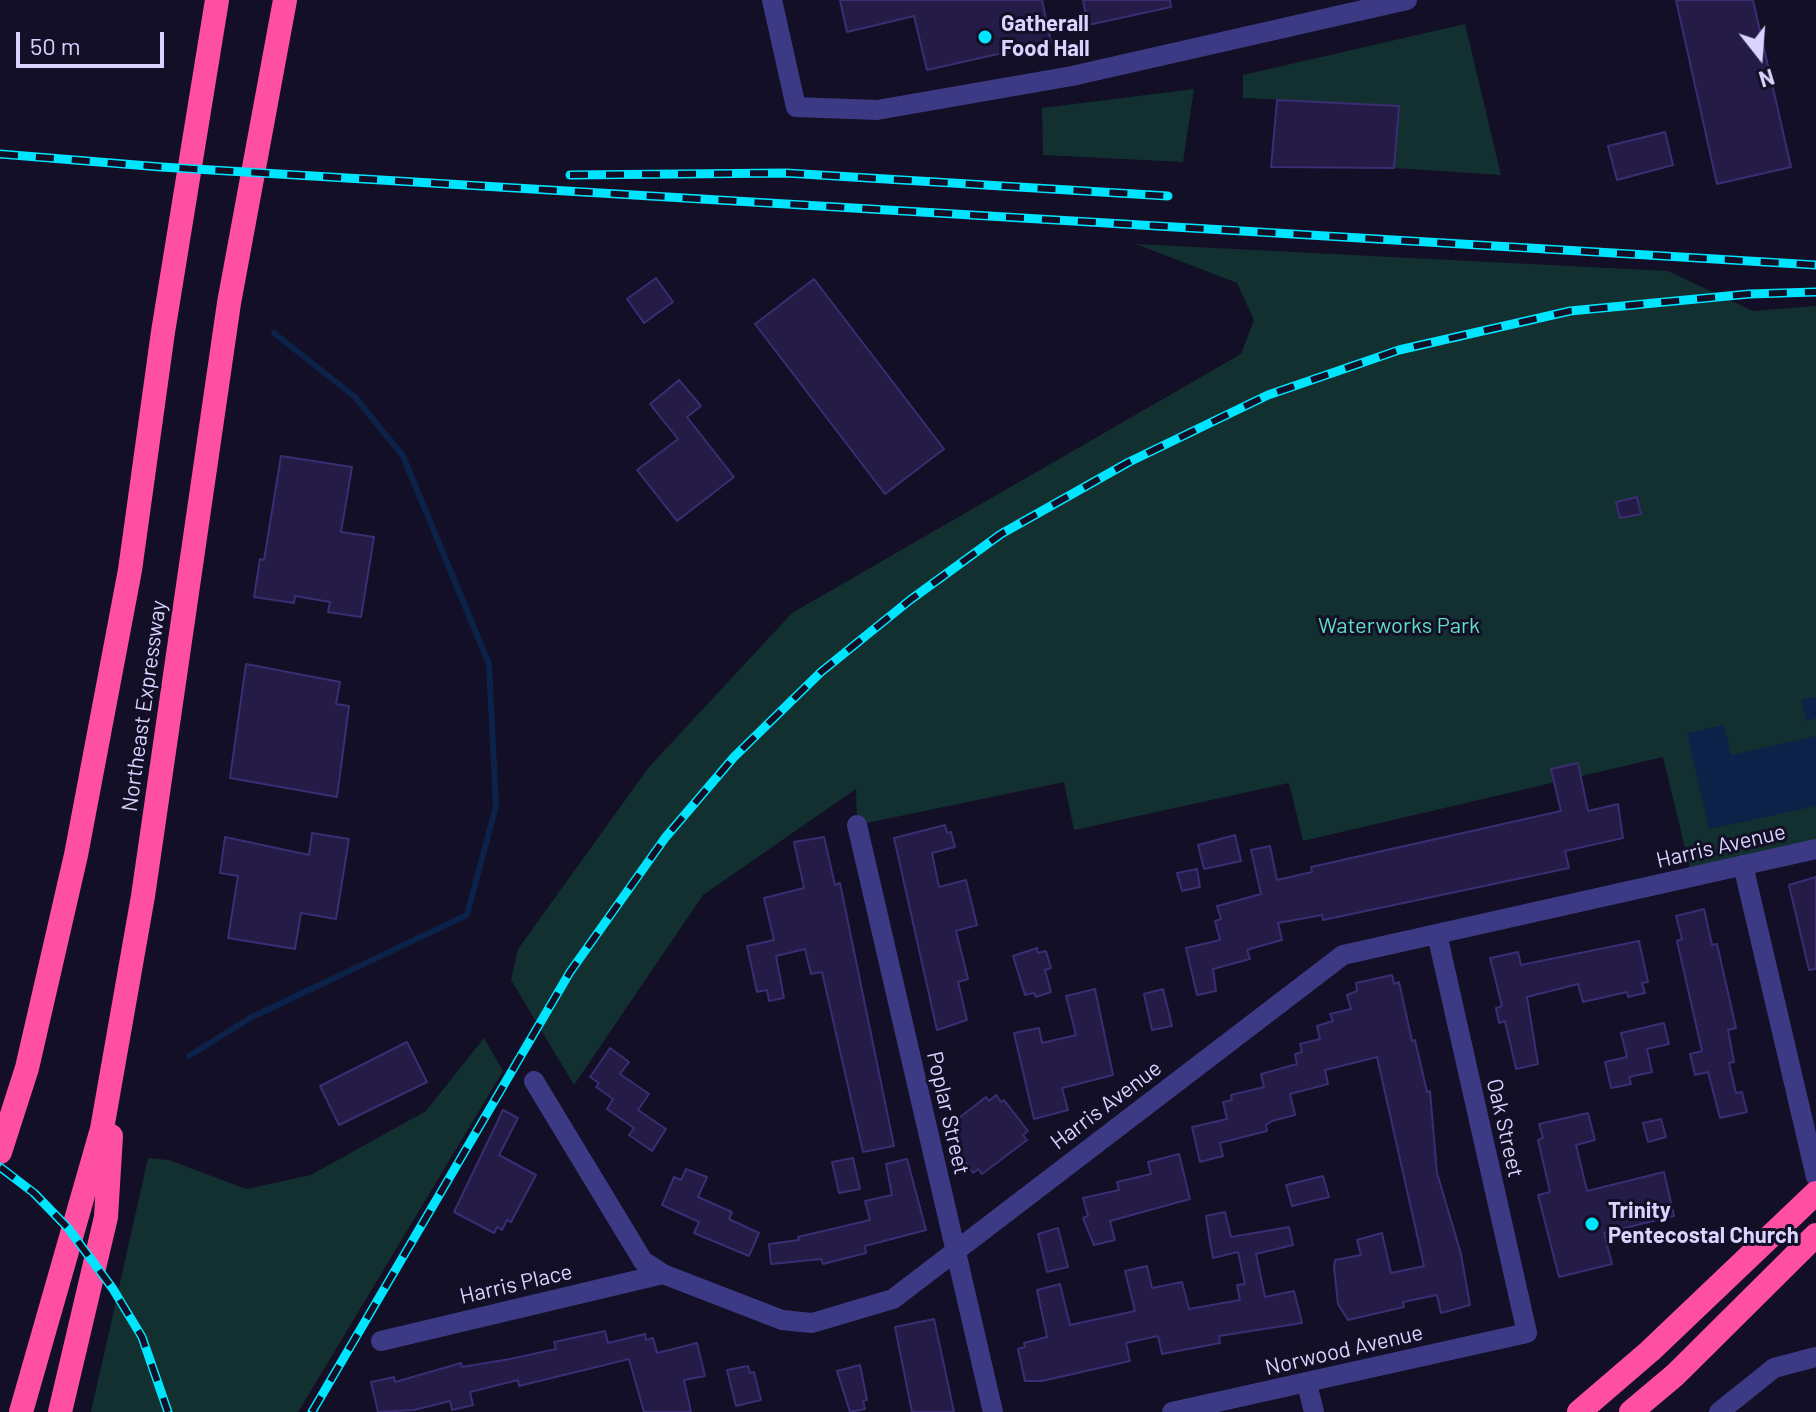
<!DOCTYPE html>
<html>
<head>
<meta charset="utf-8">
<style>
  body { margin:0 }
  #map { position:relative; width:1816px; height:1412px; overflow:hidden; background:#130f26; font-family:Barlow,sans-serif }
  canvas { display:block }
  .north { position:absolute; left:1720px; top:16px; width:80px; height:80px; -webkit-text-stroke:6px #130f26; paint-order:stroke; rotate:163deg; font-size:22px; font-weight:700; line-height:32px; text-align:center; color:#d9d4ff }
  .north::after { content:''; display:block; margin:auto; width:28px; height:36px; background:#d9d4ff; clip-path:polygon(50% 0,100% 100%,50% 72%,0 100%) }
  .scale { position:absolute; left:16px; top:32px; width:148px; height:36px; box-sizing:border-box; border:4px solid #d9d4ff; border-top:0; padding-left:10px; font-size:24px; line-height:28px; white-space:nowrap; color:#d9d4ff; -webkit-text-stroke:6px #130f26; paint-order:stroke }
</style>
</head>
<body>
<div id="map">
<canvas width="1816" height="1412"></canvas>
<div class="north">N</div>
<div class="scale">50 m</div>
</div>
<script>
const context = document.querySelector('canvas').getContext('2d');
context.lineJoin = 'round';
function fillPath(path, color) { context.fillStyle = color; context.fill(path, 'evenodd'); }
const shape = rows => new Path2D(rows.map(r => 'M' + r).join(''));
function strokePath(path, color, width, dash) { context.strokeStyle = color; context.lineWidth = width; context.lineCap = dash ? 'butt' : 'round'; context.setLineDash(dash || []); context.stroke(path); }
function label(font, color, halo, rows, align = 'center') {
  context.font = font + ' Barlow,sans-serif'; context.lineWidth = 6; context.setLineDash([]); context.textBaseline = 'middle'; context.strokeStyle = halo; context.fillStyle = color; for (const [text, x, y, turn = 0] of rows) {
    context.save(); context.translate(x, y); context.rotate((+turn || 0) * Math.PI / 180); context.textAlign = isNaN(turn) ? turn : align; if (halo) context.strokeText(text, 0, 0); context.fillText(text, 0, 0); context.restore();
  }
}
fillPath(shape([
  [1465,24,1501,175,1394,168,1399,106,1243,98,1243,75],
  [1194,89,1183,162,1043,155,1042,108],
  [1136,244,1668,271,1753,311,1816,306,1816,849,1692,877,1663,757,1303,841,1289,783,1074,830,1064,782,857,825,856,789,703,895,574,1085,511,980,518,949,649,767,792,613,1241,354,1254,320,1237,283],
  [484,1038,503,1071,298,1412,91,1412,148,1158,169,1160,246,1189,311,1175,426,1111]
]), '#12302f');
fillPath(shape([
  [1816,697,1816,718,1806,721,1801,700],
  [1724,725,1731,755,1816,736,1816,806,1709,829,1687,733]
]), '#0c2248');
strokePath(shape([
  [189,1056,250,1018,467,915,496,806,489,664,403,456,355,397,274,333]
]), '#0c2248', 6);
const building = shape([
  [840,0,1042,0,1051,42,927,70,914,16,847,32,840,0],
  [1083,0,1170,0,1171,7,1088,25,1083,0],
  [1676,0,1753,0,1791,167,1717,184,1676,0],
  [1277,100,1399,106,1394,168,1271,167,1277,100],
  [1665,132,1673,165,1617,180,1608,146,1665,132],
  [656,278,673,302,644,323,627,299,656,278],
  [814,279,944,449,885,494,755,324,814,279],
  [679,380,701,406,687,417,734,477,677,521,637,470,678,439,650,404,679,380],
  [281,456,352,467,341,532,374,537,361,617,328,612,330,602,295,596,294,603,254,597,260,559,264,560,281,456],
  [1637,497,1641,514,1620,518,1616,502,1637,497],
  [246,664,340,682,336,704,349,706,337,797,230,778,246,664],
  [1578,763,1588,811,1618,804,1623,838,1565,851,1569,868,1323,920,1322,915,1278,923,1282,940,1253,948,1247,950,1250,959,1213,969,1216,991,1197,995,1186,948,1220,940,1215,921,1221,919,1217,906,1261,894,1251,850,1270,846,1277,880,1312,872,1311,867,1561,811,1551,769,1578,763],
  [945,825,947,833,951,832,955,847,932,853,939,887,966,880,977,925,956,931,968,979,958,982,967,1020,937,1030,894,838,945,825],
  [312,833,349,839,336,919,301,913,295,949,228,938,238,876,220,873,225,837,309,855,312,833],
  [1235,835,1241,861,1204,869,1198,845,1235,835],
  [824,837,835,885,840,883,894,1146,863,1152,822,972,811,974,805,949,776,956,784,998,769,1001,767,990,757,992,747,946,774,940,764,898,804,888,794,842,824,837],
  [1197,869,1200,887,1182,891,1177,873,1197,869],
  [1816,877,1816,969,1809,970,1789,885,1816,877],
  [1704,909,1712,945,1717,944,1736,1028,1728,1030,1734,1062,1729,1063,1736,1093,1742,1092,1747,1112,1720,1118,1708,1072,1695,1075,1690,1054,1702,1051,1677,941,1682,939,1676,916,1704,909],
  [1639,941,1648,982,1642,983,1645,993,1628,997,1627,992,1583,1002,1578,984,1527,997,1538,1064,1516,1069,1505,1021,1499,1023,1496,1008,1502,1006,1490,958,1518,952,1521,965,1639,941],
  [1037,948,1038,953,1046,951,1051,968,1045,970,1051,992,1036,997,1034,993,1025,995,1013,956,1037,948],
  [1392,975,1394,984,1399,982,1412,1041,1415,1040,1427,1092,1430,1091,1437,1173,1461,1254,1470,1305,1441,1313,1437,1295,1403,1302,1404,1307,1348,1320,1338,1304,1334,1267,1335,1260,1361,1255,1357,1240,1382,1233,1391,1273,1424,1266,1377,1057,1325,1070,1328,1084,1290,1094,1295,1115,1272,1121,1266,1125,1267,1131,1220,1143,1223,1156,1200,1162,1192,1127,1227,1119,1223,1102,1232,1100,1231,1095,1264,1087,1261,1074,1297,1064,1295,1054,1302,1052,1300,1044,1320,1039,1317,1026,1333,1021,1330,1014,1351,1009,1347,995,1357,991,1356,983,1392,975],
  [1095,989,1113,1075,1062,1088,1068,1110,1034,1119,1014,1033,1039,1028,1042,1043,1076,1035,1066,996,1095,989],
  [1163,989,1172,1026,1152,1030,1144,994,1163,989],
  [1664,1023,1669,1044,1647,1049,1652,1072,1629,1077,1631,1084,1611,1088,1605,1062,1627,1057,1621,1033,1664,1023],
  [407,1042,427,1082,339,1125,320,1086,407,1042],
  [610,1048,629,1062,620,1074,649,1094,638,1110,666,1129,652,1151,629,1135,634,1128,607,1109,613,1099,596,1087,599,1083,590,1077,610,1048],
  [996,1095,1001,1102,1004,1100,1028,1131,1023,1135,1027,1140,982,1174,978,1169,973,1173,947,1133,954,1127,951,1124,986,1097,989,1101,996,1095],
  [503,1110,518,1118,499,1155,536,1175,511,1222,507,1220,502,1230,497,1227,494,1233,454,1212,503,1110],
  [1588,1113,1595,1140,1576,1145,1587,1191,1664,1172,1674,1216,1604,1233,1612,1264,1559,1277,1538,1195,1550,1192,1538,1140,1543,1138,1539,1124,1588,1113],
  [1661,1119,1666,1137,1648,1142,1643,1123,1661,1119],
  [1179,1154,1190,1199,1110,1221,1115,1240,1094,1245,1083,1218,1088,1216,1083,1198,1119,1190,1117,1182,1151,1174,1148,1162,1179,1154],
  [853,1158,860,1189,839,1193,832,1162,853,1158],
  [907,1159,926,1230,865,1246,866,1253,823,1264,821,1259,771,1264,769,1244,799,1240,798,1237,870,1220,865,1201,892,1195,886,1164,907,1159],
  [686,1169,707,1177,698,1197,732,1212,729,1219,759,1233,749,1256,694,1233,699,1222,662,1205,674,1177,681,1180,686,1169],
  [1323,1176,1329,1197,1292,1206,1286,1185,1323,1176],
  [1225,1212,1231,1237,1289,1227,1293,1245,1256,1254,1265,1297,1294,1291,1302,1323,1219,1336,1220,1343,1162,1354,1158,1336,1126,1343,1130,1361,1042,1381,1025,1381,1018,1349,1025,1347,1024,1343,1047,1337,1037,1290,1060,1284,1070,1325,1135,1311,1125,1271,1147,1266,1152,1288,1182,1282,1189,1309,1240,1300,1237,1285,1245,1284,1238,1252,1213,1258,1210,1242,1206,1216,1225,1212],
  [1058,1228,1068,1267,1047,1272,1038,1234,1058,1228],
  [934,1319,954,1412,912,1412,895,1327,934,1319],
  [605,1331,608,1343,645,1334,646,1340,653,1338,657,1353,697,1343,705,1376,684,1380,691,1412,644,1412,629,1359,519,1386,518,1380,470,1392,473,1405,452,1410,450,1401,414,1410,378,1412,371,1382,394,1377,395,1382,461,1363,462,1367,510,1359,556,1349,554,1342,605,1331],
  [860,1365,867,1400,863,1401,865,1409,850,1412,837,1371,860,1365],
  [748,1366,750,1373,754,1372,761,1400,736,1406,727,1370,748,1366]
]);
fillPath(building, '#241b47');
strokePath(building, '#3b2d73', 2);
strokePath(shape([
  [772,0,796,107,877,110,1072,76,1407,0],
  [857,825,993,1412],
  [1743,865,1816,1177],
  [534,1081,643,1261,663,1274,782,1320,812,1323,893,1299,1343,955,1816,849],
  [381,1341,663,1274],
  [1307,1384,1314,1412],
  [1172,1412,1527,1333,1437,934],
  [1719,1412,1774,1368,1816,1357]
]), '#3d3a85', 20);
strokePath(shape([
  [0,1152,27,1068,76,855,130,570,163,332,217,0],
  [21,1412,102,1129,143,896,229,303,285,0],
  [60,1412,106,1217,111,1136],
  [1579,1412,1650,1351,1816,1193],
  [1631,1412,1675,1375,1816,1235]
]), '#ff4fa3', 24);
const rail = shape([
  [0,154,161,167,1816,265],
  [570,175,786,173,1168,196],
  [0,1167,34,1193,68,1228,113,1289,142,1337,168,1412],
  [312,1412,570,972,665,838,734,757,821,672,910,600,1001,534,1129,462,1268,395,1399,350,1570,311,1749,294,1816,292]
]);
strokePath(rail, '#00e5ff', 9);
strokePath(rail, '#130f26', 6, [18]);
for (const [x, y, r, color] of [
  [985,37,8,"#00e5ff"],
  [1592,1224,8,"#00e5ff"]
]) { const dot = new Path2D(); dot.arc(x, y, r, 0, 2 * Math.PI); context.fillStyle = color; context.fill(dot); strokePath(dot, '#130f26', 3); }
label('bold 22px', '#d9d4ff', '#130f26', [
  ["Gatherall",1001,24],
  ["Food Hall",1001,49],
  ["Trinity",1608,1211],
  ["Pentecostal Church",1608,1236]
], 'left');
label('22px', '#5fe0c0', '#130f26', [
  ["Waterworks Park",1399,626]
]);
label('22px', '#d9d4ff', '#130f26', [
  ["Northeast Expressway",144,706,-82],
  ["Harris Avenue",1721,846,-13],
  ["Harris Avenue",1106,1105,-37],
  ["Poplar Street",948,1113,77],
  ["Oak Street",1505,1128,77],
  ["Harris Place",516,1284,-13],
  ["Norwood Avenue",1344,1350,-13]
]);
</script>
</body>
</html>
